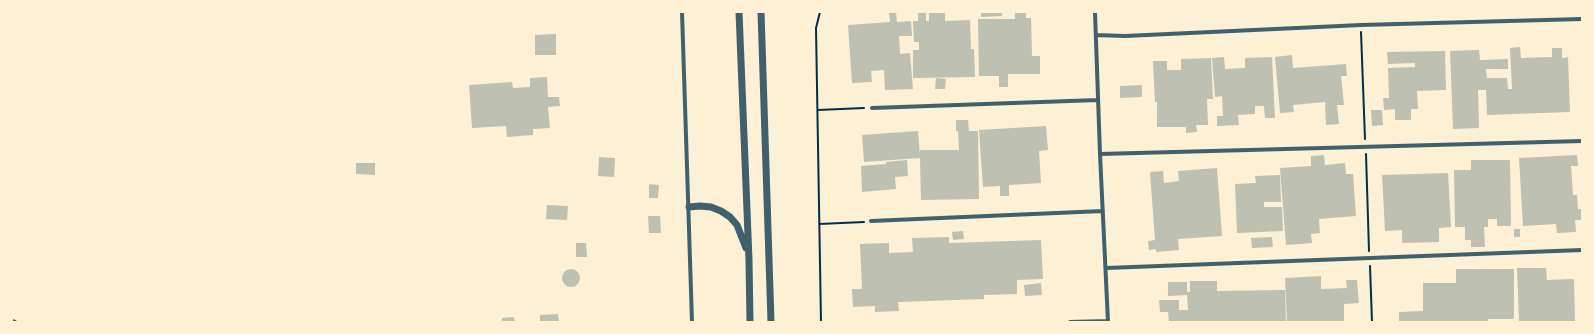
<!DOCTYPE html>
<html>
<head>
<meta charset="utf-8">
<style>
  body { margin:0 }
  #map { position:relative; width:1594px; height:334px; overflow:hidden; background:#fdf0d5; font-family:"PT Serif",serif }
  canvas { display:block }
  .frame { position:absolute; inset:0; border:13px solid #fdf0d5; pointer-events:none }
</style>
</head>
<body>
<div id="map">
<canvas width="1594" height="334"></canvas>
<div class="frame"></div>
</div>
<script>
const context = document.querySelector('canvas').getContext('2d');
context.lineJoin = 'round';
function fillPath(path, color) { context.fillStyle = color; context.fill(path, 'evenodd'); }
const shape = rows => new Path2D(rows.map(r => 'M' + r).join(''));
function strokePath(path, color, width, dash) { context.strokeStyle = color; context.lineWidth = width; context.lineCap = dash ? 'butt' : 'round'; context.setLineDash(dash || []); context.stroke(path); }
fillPath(shape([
  [889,12,896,12,897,22,911,21,912,36,899,36,900,54,910,53,913,89,885,90,884,70,871,71,872,82,852,83,848,25,890,22],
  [918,12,926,12,926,21,929,21,929,12,945,12,945,21,970,20,971,49,974,49,975,77,913,78,913,50,919,50,919,42,914,42,913,21,918,21],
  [981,12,1002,12,1002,16,981,17],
  [1015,12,1026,12,1026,18,1031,18,1032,56,1040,56,1040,74,1008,74,1008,87,999,87,999,76,979,76,978,19,1015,19],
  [556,34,556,55,535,55,535,35],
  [1520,47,1521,58,1552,57,1552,48,1562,48,1562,58,1568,57,1570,112,1487,115,1486,90,1478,90,1479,128,1453,129,1450,51,1479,50,1480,60,1508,59,1508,69,1486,69,1487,78,1507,78,1508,89,1512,89,1510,48],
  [1445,51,1446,90,1417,91,1418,109,1411,109,1411,120,1395,120,1395,109,1384,110,1383,98,1389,98,1388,68,1415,67,1415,63,1388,64,1387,52],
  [1292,55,1293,68,1346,64,1347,76,1341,76,1344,105,1337,105,1339,124,1326,125,1325,102,1293,105,1294,112,1280,113,1275,57],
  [1224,57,1225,69,1245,68,1245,58,1272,57,1275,118,1265,118,1264,106,1255,106,1255,114,1238,115,1239,125,1217,126,1217,116,1223,116,1222,96,1215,97,1212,58],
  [1211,58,1213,99,1207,99,1208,125,1196,125,1197,132,1186,133,1186,127,1157,127,1157,102,1155,102,1153,61,1167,61,1167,70,1181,70,1181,59],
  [547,77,548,97,559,97,560,106,548,107,550,128,533,129,533,135,507,137,506,126,472,128,469,85,512,82,513,88,530,87,530,78],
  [936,78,946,79,945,89,935,89],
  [1142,85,1142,97,1120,98,1120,86],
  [1371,110,1382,110,1383,125,1372,126],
  [956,120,968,120,969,131,978,131,979,199,921,200,920,158,864,162,862,135,918,131,920,156,920,150,959,150,958,131,956,131],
  [1046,126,1048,150,1039,151,1041,183,1009,185,1009,196,1000,196,1000,186,983,187,979,130],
  [1324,155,1325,165,1345,163,1346,174,1353,174,1356,216,1319,219,1320,233,1311,234,1312,243,1286,245,1280,168,1311,166,1311,156],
  [1577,155,1578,166,1571,166,1573,195,1577,195,1578,209,1582,209,1582,220,1575,220,1576,232,1557,233,1556,224,1523,226,1519,158],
  [599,157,615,158,614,177,598,176],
  [907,160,908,176,895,177,896,189,862,192,861,166,886,164,886,162],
  [1471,160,1510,160,1511,226,1497,226,1497,219,1488,219,1488,227,1484,227,1485,247,1471,247,1471,240,1465,240,1465,227,1455,227,1454,170,1471,170],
  [356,163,375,163,375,175,356,174],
  [1217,168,1222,236,1178,239,1179,250,1156,252,1156,249,1149,250,1148,241,1155,240,1150,172,1163,171,1164,183,1179,181,1178,171],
  [1448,173,1451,227,1439,228,1439,242,1402,243,1402,230,1385,231,1382,175],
  [1280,175,1281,202,1264,202,1264,207,1282,207,1283,231,1237,233,1235,184,1256,183,1255,176],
  [649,184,659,185,658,198,649,198],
  [547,205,568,206,567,220,546,219],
  [648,216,660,216,661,233,649,233],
  [1514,229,1520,229,1520,237,1514,237],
  [963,231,964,239,953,240,952,232],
  [949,237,949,243,1041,240,1043,279,1017,280,1017,294,984,295,984,299,898,302,899,311,875,312,875,306,853,307,852,289,862,289,860,244,889,243,889,253,913,252,912,238],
  [1272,237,1273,247,1252,248,1251,238],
  [576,243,586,243,587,257,576,257],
  [1517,268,1546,268,1547,280,1574,279,1575,322,1519,322],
  [1456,269,1514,269,1514,319,1488,319,1488,322,1399,322,1399,312,1423,311,1423,283,1456,283],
  '562 278a9 9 0 1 1 18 0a9 9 0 1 1-18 0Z',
  [1321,276,1321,289,1347,288,1346,280,1357,280,1359,303,1344,304,1344,322,1287,322,1285,278],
  [1190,281,1217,281,1217,291,1285,290,1286,322,1169,322,1168,312,1160,312,1159,300,1179,300,1179,310,1188,310,1187,295,1168,296,1168,282,1187,282,1187,292,1190,292],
  [1041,283,1042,295,1025,296,1024,285],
  [558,314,559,322,540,322,540,315],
  [514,317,515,322,502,322,502,318]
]), '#bec0b2');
strokePath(shape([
  [820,12,816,28,821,322],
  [1361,32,1365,139],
  [818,110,864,108],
  [1366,154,1369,251],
  [819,224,864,222],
  [1370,266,1372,322]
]), '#003049', 2);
strokePath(shape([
  [682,12,692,322],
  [1095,12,1100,154,1108,322],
  [1096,35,1125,36,1361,25,1582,19],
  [872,108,1098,100],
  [1100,154,1582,141],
  [871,221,1103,211],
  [1106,268,1582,250],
  [12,321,15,322],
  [1070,322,1108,321]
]), '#3f606c', 4);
strokePath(shape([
  [739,12,749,260,750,322],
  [761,12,771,322],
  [689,207,700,206,711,207,721,211,730,217,737,225,746,248]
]), '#3f606c', 7);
</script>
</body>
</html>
